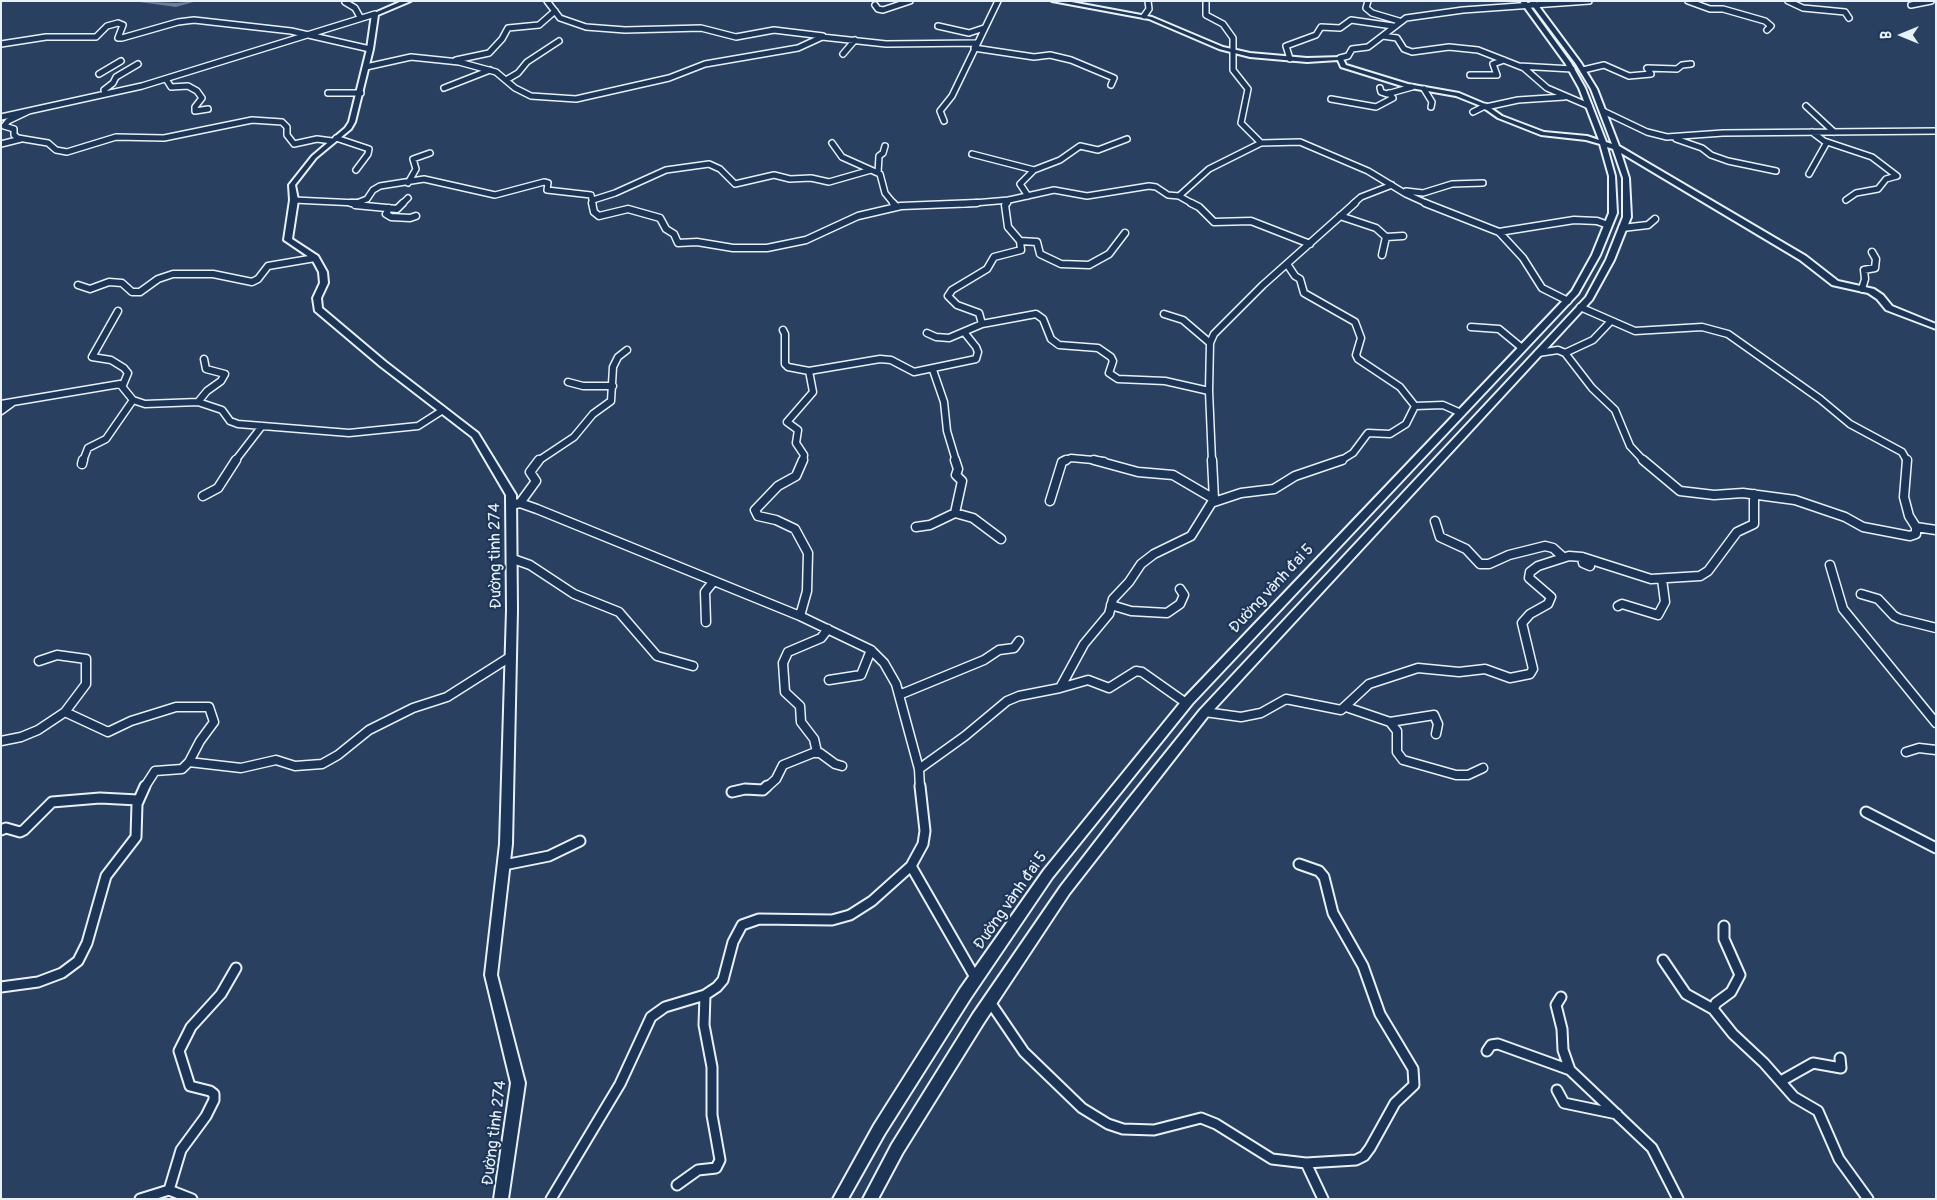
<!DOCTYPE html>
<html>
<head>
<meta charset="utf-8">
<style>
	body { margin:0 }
	#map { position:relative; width:1937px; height:1200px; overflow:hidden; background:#294061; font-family:Pangolin,sans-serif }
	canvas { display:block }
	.frame { position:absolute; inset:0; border:2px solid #e8f1f8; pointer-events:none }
	.north { position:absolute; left:1877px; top:10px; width:50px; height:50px; -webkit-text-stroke:4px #1d3557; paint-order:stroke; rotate:270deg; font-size:14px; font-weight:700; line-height:20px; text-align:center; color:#e8f1f8 }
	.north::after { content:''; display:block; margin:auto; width:18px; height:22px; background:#e8f1f8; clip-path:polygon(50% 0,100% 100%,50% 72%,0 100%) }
</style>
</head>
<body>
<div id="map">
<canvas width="1937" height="1200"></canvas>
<div class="frame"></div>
<div class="north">B</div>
</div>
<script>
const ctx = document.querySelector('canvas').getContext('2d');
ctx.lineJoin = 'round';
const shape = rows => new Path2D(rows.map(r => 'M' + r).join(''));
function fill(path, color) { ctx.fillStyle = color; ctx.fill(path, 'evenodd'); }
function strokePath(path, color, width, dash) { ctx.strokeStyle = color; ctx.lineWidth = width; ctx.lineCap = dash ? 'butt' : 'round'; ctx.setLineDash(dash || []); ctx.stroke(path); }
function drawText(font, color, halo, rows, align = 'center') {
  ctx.font = font + ' Pangolin,sans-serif'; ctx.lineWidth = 4.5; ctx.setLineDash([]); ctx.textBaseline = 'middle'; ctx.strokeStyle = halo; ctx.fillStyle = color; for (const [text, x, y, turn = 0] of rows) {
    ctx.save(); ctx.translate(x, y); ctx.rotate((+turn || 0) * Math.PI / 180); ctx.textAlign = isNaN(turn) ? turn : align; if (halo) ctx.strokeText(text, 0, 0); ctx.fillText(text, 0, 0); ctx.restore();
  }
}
fill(shape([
	[132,1,176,3,197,1,176,7,132,1]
]), '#6b7c95');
const streetFar3 = shape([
	[547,1,560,18,586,27,625,30,701,28,736,37,774,30,823,36],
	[1206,1,1206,15,1223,24,1233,38,1233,70,1248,89,1241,123,1261,143],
	[1368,1,1366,8,1372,13,1399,21],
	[1688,1,1710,9,1723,9,1765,21,1771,26,1767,30],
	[1788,1,1803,8,1845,12,1849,18],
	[345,2,355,8,360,17],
	[875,5,878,9,883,10,910,1],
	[1911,5,1931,1],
	[1144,16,1149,9,1148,1],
	[938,26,969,33,984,28],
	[1383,36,1397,38,1404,49,1412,52,1449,47,1478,50,1524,68,1547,88,1589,106],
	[1,44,46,37,96,37,107,26,118,23,123,25,118,38,122,38,178,22,194,20,291,31,370,49],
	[974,48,1034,57,1050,55,1071,60,1114,78,1111,85],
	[843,54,855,40],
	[1340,58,1348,56,1352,49,1368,47,1406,18,1463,10,1589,1],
	[1290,59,1286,46,1316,35,1321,27,1340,28,1351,20,1393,26],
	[456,60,489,53,502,39,508,28,539,25,555,11],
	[1519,66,1572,69],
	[366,67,411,57,459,62,496,72,515,88,531,96,576,99,669,78,705,64,798,48,822,37,886,44,976,43],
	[1583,70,1604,65,1629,76,1651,74,1647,68,1677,69,1682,65,1691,64],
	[99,74,121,61],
	[1470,75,1497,75,1493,64,1504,60],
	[166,79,171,87,188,86,197,91,202,98,195,107,195,111,208,109],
	[506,80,518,73,527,62,559,41],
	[444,88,490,70],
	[1380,88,1381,92,1387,94,1412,87],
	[1424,89,1432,102,1431,107],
	[328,93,361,93],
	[105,94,104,90,113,83,116,77,138,64],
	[1331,99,1376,107,1393,98,1389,93],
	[1806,106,1834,132],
	[1486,107,1518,100,1564,97],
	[29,111,8,121,4,126,14,129,14,135,18,138,48,143,56,150,67,152,116,137,164,138,252,120,282,122,287,127,287,135,294,144,317,139,332,141],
	[1603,111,1647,132,1667,137,1723,133,1936,131],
	[1473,112,1485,106],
	[1,117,142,86,375,14],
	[944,121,940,111,952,96,998,1],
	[1812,132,1824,141,1872,157,1897,176],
	[336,138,369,149,368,154,356,170],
	[1676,139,1702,148,1711,155,1728,161,1776,171],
	[832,143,842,157,880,174,885,193,894,204],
	[1,144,21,139],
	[972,154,1034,170],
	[878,173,879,156,883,153,885,146],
	[1809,174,1827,142],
	[408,183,416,169,413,159,430,153],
	[1406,191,1423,193,1452,184,1483,183],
	[1028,196,1020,184,1034,170,1060,160,1080,146,1098,150,1127,139],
	[1179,196,1193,204],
	[294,200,357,203,367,199,373,190,380,186,424,179,495,195,544,182,548,183,547,190,591,195,593,204],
	[593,200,615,193,666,170,709,164,720,169,735,184,774,175,790,179,811,178,829,182,871,170],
	[1846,200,1856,193,1878,189,1886,179,1897,176],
	[402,204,408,198],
	[962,204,1009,200,1054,190,1087,196,1149,186,1156,187,1168,195,1179,196,1209,169,1261,143,1300,142,1368,171,1406,194,1428,204],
	[1006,204,1009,200],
	[1353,204,1361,197,1392,185]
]);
const streetFar2 = shape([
	[351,203,358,203],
	[592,203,594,212,599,216,628,209,660,218,666,229,674,234,678,243,697,242,733,248,767,248,806,240,858,216,901,206,977,203],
	[893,203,897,207],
	[1191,203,1199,207,1214,222,1251,221,1310,244],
	[1425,203,1499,232,1523,258,1542,288,1568,301],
	[355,205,397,209,403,203],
	[389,208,386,214,391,217,410,218,416,216],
	[1340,216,1376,228,1386,237],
	[1622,228,1648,225,1655,219],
	[1499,232,1574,220,1597,221,1608,225],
	[1020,241,1037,242,1040,254,1061,264,1089,265,1109,254,1125,233],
	[1382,255,1386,237,1403,236],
	[1287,264,1295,276,1300,279,1304,293,1355,322,1361,338,1356,355,1358,359,1400,387,1415,406],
	[78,285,90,289,109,282,122,283,132,292,140,292,158,279,173,274,213,274,252,282,258,279,268,266,315,258],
	[1862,289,1865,279,1864,270,1875,268,1876,259,1872,252],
	[1580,307,1635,331,1702,327,1728,334,1820,399,1850,424,1902,452,1907,461],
	[118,311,92,357,111,360,124,368,128,373,123,385],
	[1164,314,1183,320,1210,343],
	[982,324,979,313,957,305,948,296,952,290,987,269,994,257,1021,250,1020,241,1008,227,1005,205,1007,203],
	[1471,327,1499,329,1522,348],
	[783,330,785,334,785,364,788,367,809,371,880,359,891,360,914,372,976,359,978,352,976,347,964,332],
	[927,333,936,337,949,338,982,324,1036,314,1043,319,1051,339,1059,345,1098,348,1111,357,1113,361,1109,373,1118,379,1165,381,1209,391],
	[1538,353,1558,350,1565,353,1592,388,1615,410,1630,446,1644,461],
	[1565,353,1593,340,1611,321],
	[933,370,944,402,947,431,956,461],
	[568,382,583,386,613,386],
	[198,402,207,391,221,381,225,374,206,369,204,359],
	[1,404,120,384,133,400,145,404,198,402,222,410,230,421,238,424,349,433,418,426,443,410],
	[1,411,12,403],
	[83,461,88,448,106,439,133,400],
	[235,461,262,426],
	[538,461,574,437,593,414,611,401,613,367,618,357,627,350],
	[803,461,804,455,796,443,798,430,787,422,813,392,809,371],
	[1063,461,1071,458,1104,461],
	[1212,461,1209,391,1210,343,1214,334,1263,285,1355,203],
	[1340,461,1353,453,1368,433,1390,434,1406,424,1415,406,1443,405,1461,413]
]);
const streetFar1 = shape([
	[1094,460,1138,472,1173,475,1214,499],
	[1643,460,1680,491,1714,495,1743,493,1795,500,1845,517,1863,527,1910,536,1916,534,1916,527],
	[1907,460,1904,497,1909,516,1916,527,1936,530],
	[82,464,83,460],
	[203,496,218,488,236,460],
	[1050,501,1062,462,1066,460],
	[1214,502,1241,493,1274,489,1295,476,1342,460],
	[520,503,536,481,530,472,539,460],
	[511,505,520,503,537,509,800,616,871,650,884,663,896,684,919,769,920,788],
	[955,513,962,481,956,475,958,469,955,460],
	[1435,521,1440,537,1466,549,1480,564,1489,564,1509,555,1545,546,1553,548,1563,557],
	[916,527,930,525,955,513,973,518,1001,539],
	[1582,557,1583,563,1590,566],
	[513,559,530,565,574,594,619,612,657,656,693,666],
	[1830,565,1843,609,1936,723],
	[1861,594,1878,599,1894,616,1900,619,1936,628],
	[1111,605,1131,611,1167,613,1180,604,1184,595,1180,589],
	[1618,606,1622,604,1658,615,1665,602,1662,579],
	[800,616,807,591,808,553,795,529,776,520,758,516,755,510,778,486,796,476,803,460],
	[706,622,705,592,713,582],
	[829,680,861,675,871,650],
	[1060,688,1088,680,1109,688,1136,671,1142,672,1186,703],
	[899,695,984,660,999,650,1014,648,1019,641],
	[1346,707,1390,722,1397,731,1397,752,1403,760,1456,775,1468,775,1483,768],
	[65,712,108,732,131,721,176,707,209,707,214,722,200,741,189,762,182,769,155,771,144,788],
	[1205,712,1241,717,1261,713,1286,699,1341,710,1369,684,1418,668,1459,672,1485,669,1510,678,1530,674,1533,669,1522,623,1530,614,1548,604,1551,597,1529,578,1530,572,1538,566,1569,556,1582,557,1651,579,1700,576,1708,571,1737,532,1754,524,1754,494],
	[1390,722,1434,715,1438,724,1436,734],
	[1,741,21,737,38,730,65,712,86,684,86,659,57,655,39,661],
	[817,752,814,739,801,722,800,706,785,692,783,663,788,652,821,638,828,629],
	[1906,752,1919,748,1936,750],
	[189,762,241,768,276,760,295,766,322,764,338,755,369,730,413,708,447,697,510,657],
	[919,769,965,736,1007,701,1019,696,1060,688,1084,644,1109,614,1113,599,1129,582,1141,564,1154,554,1191,536,1214,499,1212,460],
	[766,788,776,779,783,765,813,753,820,753,835,764,842,766]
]);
const street = shape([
	[732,792,745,789,763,790,767,786],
	[1866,812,1936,848],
	[1,830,6,828,20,832,24,830,52,802,100,798,138,800],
	[504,865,549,856,580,841],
	[911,866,976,979],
	[1663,960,1686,994,1713,1009,1733,1034,1764,1063,1794,1097,1818,1111,1839,1159,1868,1199],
	[1,987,38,982,62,973,78,961,87,943,106,876,136,837,137,804,145,786],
	[1561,997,1556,1005,1562,1029,1563,1050,1570,1070,1652,1148,1678,1199],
	[990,1002,1024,1052,1082,1108,1108,1124,1123,1129,1154,1130,1201,1118,1216,1124,1272,1159,1306,1163,1356,1160,1364,1156,1370,1148,1395,1103,1414,1085,1413,1069,1380,1014,1363,966,1333,913,1324,877,1319,871,1299,864],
	[1713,1009,1716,1003,1731,992,1740,975,1724,939,1724,926],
	[1487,1051,1491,1045,1498,1044,1570,1070],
	[1781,1081,1813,1063,1841,1068,1840,1058],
	[1557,1090,1564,1103,1617,1114],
	[1306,1163,1323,1199],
	[677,1185,698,1170,716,1168,720,1160,712,1115,712,1067,704,1025,705,995],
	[169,1190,181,1150,206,1116,214,1100,214,1094,210,1091,190,1086,179,1051,191,1027,221,994,236,968],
	[140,1199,169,1190,192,1199],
	[551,1199,620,1084,651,1017,665,1007,705,995,717,987,723,980,733,942,742,925,759,919,832,920,850,915,872,901,911,866,923,844,925,831,920,786]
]);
const secondary = shape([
	[402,1,411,1,378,15,373,49,355,122,351,129,316,158,295,185,298,200,292,239,318,256,327,272,328,283,321,298,322,308,386,362,478,433,516,495,517,610,512,844,497,975,525,1083,508,1199,494,1199,511,1083,485,975,500,844,507,610,506,495,472,437,380,366,315,311,313,298,320,283,319,272,312,259,284,240,290,200,289,185,312,156,345,128,349,122,367,49,372,14,402,1],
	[1052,1,1066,1,1152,17,1223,47,1250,53,1307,58,1342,57,1346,65,1408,84,1459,93,1485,104,1502,116,1544,132,1587,136,1599,140,1579,88,1565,63,1520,1,1526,1,1571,63,1585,88,1606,142,1612,144,1591,89,1576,64,1529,1,1535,1,1581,63,1597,89,1619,146,1806,256,1838,281,1874,289,1883,295,1892,306,1936,324,1936,329,1886,310,1877,299,1868,293,1832,285,1800,260,1621,153,1629,178,1631,217,1614,260,1592,300,1208,716,1069,894,983,1024,902,1154,878,1199,863,1199,892,1144,973,1014,1061,886,1126,802,1200,710,1586,297,1606,260,1623,217,1623,178,1613,149,1607,147,1615,176,1617,213,1600,255,1578,294,1192,704,1052,878,970,999,884,1135,848,1199,833,1199,874,1125,960,989,1044,870,1184,698,1572,291,1592,255,1609,213,1609,176,1600,144,1586,140,1541,135,1498,118,1481,106,1456,96,1405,87,1341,67,1338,60,1307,62,1250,57,1219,49,1149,19,1052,1]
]);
strokePath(streetFar3, '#e8f1f8', 8);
strokePath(streetFar2, '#e8f1f8', 9);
strokePath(streetFar1, '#e8f1f8', 11);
strokePath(street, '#e8f1f8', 13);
strokePath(secondary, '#e8f1f8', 4);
strokePath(streetFar3, '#1d3557', 5);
strokePath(streetFar2, '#1d3557', 6);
strokePath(streetFar1, '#1d3557', 8);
strokePath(street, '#1d3557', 9);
fill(secondary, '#1d3557');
drawText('16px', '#e8f1f8', '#1d3557', [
	["Đường tỉnh 274",496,556,-91],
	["Đường vành đai 5",1272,589,-47],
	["Đường vành đai 5",1011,901,-55],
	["Đường tỉnh 274",495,1133,-83]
]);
</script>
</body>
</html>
